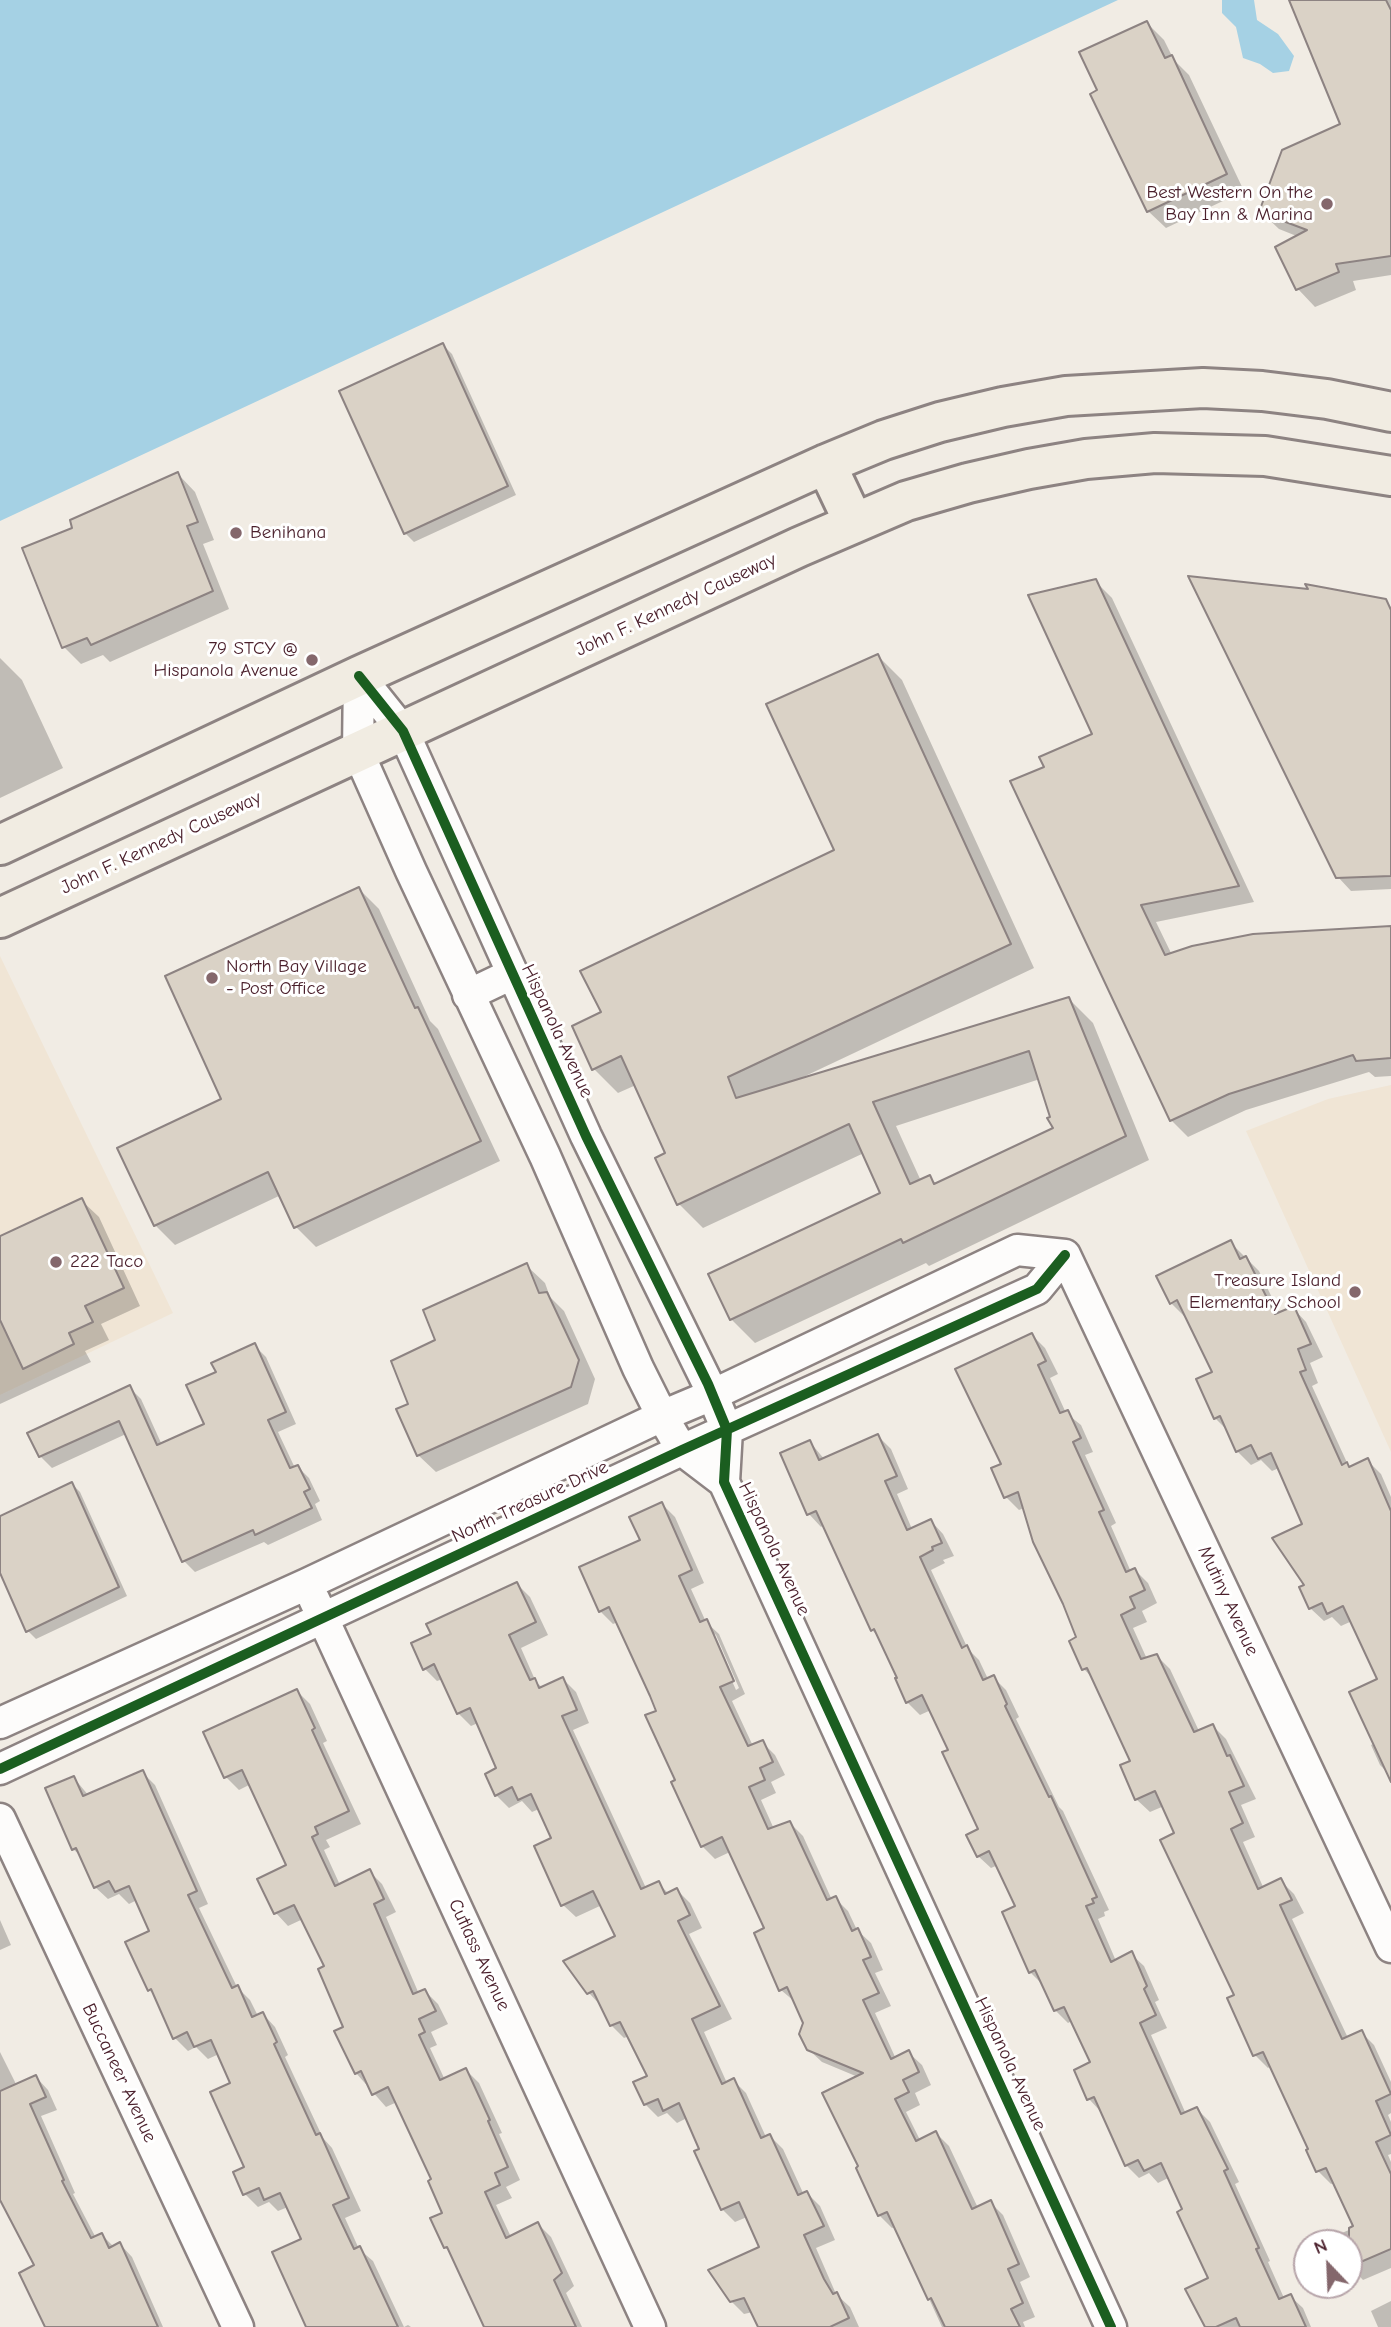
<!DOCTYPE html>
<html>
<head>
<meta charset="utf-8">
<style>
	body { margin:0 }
	#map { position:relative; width:1391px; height:2327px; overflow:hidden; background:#f1ece4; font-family:"Comic Neue",sans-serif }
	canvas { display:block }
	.north { position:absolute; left:1293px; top:2229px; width:70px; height:70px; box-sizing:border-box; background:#fff; border:2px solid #b7a5aa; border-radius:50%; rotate:337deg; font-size:19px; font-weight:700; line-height:28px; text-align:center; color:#4a1f2b }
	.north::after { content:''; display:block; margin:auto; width:24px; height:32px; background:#84676c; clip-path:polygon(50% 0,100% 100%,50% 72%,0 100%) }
</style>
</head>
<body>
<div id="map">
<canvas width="1391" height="2327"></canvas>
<div class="north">N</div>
</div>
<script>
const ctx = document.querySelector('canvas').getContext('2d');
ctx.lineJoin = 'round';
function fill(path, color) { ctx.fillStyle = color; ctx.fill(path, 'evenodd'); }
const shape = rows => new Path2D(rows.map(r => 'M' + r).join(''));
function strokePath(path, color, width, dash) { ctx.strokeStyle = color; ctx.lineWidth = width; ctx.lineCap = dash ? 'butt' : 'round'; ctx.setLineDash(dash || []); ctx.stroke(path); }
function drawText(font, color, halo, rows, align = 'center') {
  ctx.font = font + ' "Comic Neue",sans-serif'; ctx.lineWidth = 6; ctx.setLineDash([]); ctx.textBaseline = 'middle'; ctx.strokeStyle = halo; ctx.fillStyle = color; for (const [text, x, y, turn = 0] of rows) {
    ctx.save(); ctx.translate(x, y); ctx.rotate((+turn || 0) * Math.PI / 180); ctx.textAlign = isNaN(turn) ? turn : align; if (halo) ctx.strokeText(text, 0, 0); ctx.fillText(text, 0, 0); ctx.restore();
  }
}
fill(shape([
	[0,956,173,1313,0,1395],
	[1391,1085,1391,1452,1246,1131,1328,1099]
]), '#f0e5d5');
fill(shape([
	[0,0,1118,0,0,521],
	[1222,0,1254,0,1257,20,1278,34,1294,56,1289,71,1273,73,1260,64,1243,58,1236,27,1222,13]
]), '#a5d1e4');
fill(shape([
	[1291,0,1391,0,1391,275,1353,281,1356,290,1315,307,1298,289,1278,248,1299,237,1279,229,1261,212,1342,125],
	[1147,23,1164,40,1174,60,1189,75,1244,191,1166,228,1148,211,1099,91],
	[443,345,452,354,516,495,414,542,405,533],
	[178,474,195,492,214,540,203,544,229,609,110,662,103,655,81,664,64,647,74,530],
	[1095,581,1112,598,1254,902,1156,922,1172,955,1391,928,1391,1076,1375,1077,1369,1072,1246,1110,1188,1137,1171,1120,1046,768,1094,735],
	[1385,601,1391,607,1391,889,1351,891,1338,877],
	[878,656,902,680,1034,968,799,1079,799,1081,1069,999,1093,1023,1149,1160,929,1266,926,1263,755,1343,731,1319,882,1194,864,1153,703,1228,679,1204,668,1154,636,1085,618,1093,594,1069,603,1013,836,851],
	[1040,1079,1055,1129,938,1185,929,1177,921,1181,896,1126],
	[0,658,22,680,63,768,0,798],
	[359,889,379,909,430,1021,438,1029,500,1161,316,1247,296,1227,281,1195,175,1245,155,1225,224,1099],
	[81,1200,99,1217,140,1306,101,1324,109,1340,85,1351,91,1362,0,1404,0,1238],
	[1230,1242,1259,1271,1280,1314,1293,1308,1306,1322,1323,1357,1310,1363,1318,1383,1312,1386,1349,1467,1350,1468,1368,1461,1381,1474,1391,1497,1391,1776,1380,1765,1371,1745,1375,1743,1380,1679,1352,1621,1341,1626,1332,1617,1324,1621,1310,1608,1306,1585,1304,1525,1279,1468,1272,1471,1261,1460,1251,1465,1237,1451,1228,1431,1215,1418,1215,1373,1186,1315,1184,1316,1171,1303],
	[527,1266,545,1283,550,1297,564,1311,595,1379,588,1404,436,1472,418,1455,410,1404,437,1341],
	[1032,1335,1045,1348,1058,1374,1050,1378,1066,1413,1081,1425,1093,1452,1085,1455,1116,1523,1111,1526,1131,1572,1135,1570,1148,1583,1157,1603,1142,1611,1147,1622,1133,1628,1147,1659,1157,1656,1170,1669,1199,1731,1213,1726,1226,1739,1256,1799,1241,1805,1255,1837,1243,1842,1264,1889,1281,1881,1294,1894,1304,1913,1292,1919,1348,2038,1361,2032,1374,2045,1391,2082,1391,2113,1388,2115,1391,2122,1391,2154,1388,2155,1391,2162,1391,2268,1363,2280,1349,2265,1349,2243,1340,2243,1337,2235,1356,2227,1335,2183,1331,2184,1318,2171,1310,2150,1271,2066,1268,2068,1255,2055,1237,1996,1164,1806,1150,1812,1136,1799,1132,1762,1095,1681,1084,1669,1071,1641,1078,1638,1024,1508,1019,1510,1006,1497,994,1469,1003,1465],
	[254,1345,266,1357,296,1424,278,1432,295,1468,298,1467,309,1478,320,1501,315,1504,322,1520,268,1545,264,1542,195,1572,184,1561,126,1434,52,1468,40,1456,30,1433,129,1387,141,1399,162,1445,206,1425,218,1373],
	[878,1436,891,1449,908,1489,897,1494,912,1529,931,1521,943,1534,954,1556,943,1560,945,1563,931,1570,968,1649,979,1660,988,1679,993,1677,1006,1690,1019,1717,1016,1719,1059,1807,1063,1811,1109,1910,1104,1912,1105,1916,1098,1919,1116,1961,1131,1954,1144,1966,1159,2000,1155,2002,1167,2028,1151,2035,1186,2114,1197,2109,1210,2122,1239,2182,1235,2184,1270,2261,1268,2262,1284,2298,1290,2296,1303,2308,1311,2327,1207,2327,1210,2279,1185,2210,1170,2177,1158,2183,1149,2173,1139,2178,1126,2165,1101,2112,1089,2099,1092,2063,1072,2021,1068,2023,1055,2010,1043,1985,1030,1972,1018,1907,998,1865,991,1868,978,1856,980,1830,950,1751,931,1710,920,1715,907,1702,879,1637,872,1630,824,1525,821,1527,809,1514,810,1442,825,1460],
	[72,1484,80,1492,127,1596,36,1639,28,1631,0,1569,0,1518],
	[662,1504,675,1517,704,1583,691,1589,706,1622,719,1634,745,1694,732,1701,753,1746,762,1742,775,1755,785,1775,771,1782,776,1793,761,1800,774,1829,790,1823,803,1836,832,1900,835,1898,848,1911,857,1930,871,1943,883,1970,875,1973,891,2006,875,2013,896,2059,909,2053,922,2065,931,2085,915,2093,920,2105,906,2112,920,2140,936,2133,949,2146,978,2208,990,2202,1003,2215,1030,2277,1020,2282,1035,2317,1023,2322,1025,2327,942,2327,896,2227,892,2228,879,2215,858,2077,822,2062,808,2049,805,2023,795,2002,781,1990,767,1929,730,1852,715,1859,702,1846,678,1781,658,1712,618,1622,613,1624,600,1611],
	[709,1629,716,1635,739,1688,736,1690],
	[517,1584,530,1597,548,1635,521,1648,536,1682,543,1688,563,1679,576,1692,589,1723,573,1730,646,1888,658,1883,669,1894,677,1890,690,1903,702,1928,689,1934,732,2019,704,2032,727,2083,733,2080,746,2093,766,2137,770,2136,783,2149,804,2195,807,2193,820,2206,835,2240,816,2248,836,2294,850,2307,859,2327,760,2327,753,2312,744,2314,731,2301,762,2248,747,2217,735,2222,722,2209,702,2150,687,2118,677,2123,667,2113,658,2117,645,2104,649,2077,629,2036,624,2038,611,2025,602,2007,589,1993,617,1937,602,1905,576,1917,563,1905,553,1839,539,1809,532,1812,522,1801,509,1808,496,1795,499,1769,478,1723,471,1726,458,1713,443,1679,437,1681,425,1669,433,1635],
	[297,1691,310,1704,327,1741,323,1743,361,1824,326,1840,330,1847,324,1850,340,1885,369,1871,382,1884,396,1912,386,1917,419,1994,425,1991,438,2004,448,2024,431,2032,437,2045,430,2048,445,2080,466,2070,479,2083,502,2133,499,2134,520,2180,506,2187,512,2198,496,2205,511,2237,538,2224,551,2237,574,2286,566,2293,582,2327,486,2327,451,2253,445,2247,444,2214,434,2179,397,2102,386,2107,356,2073,345,2028,326,1967,303,1919,288,1926,276,1913,288,1866,251,1784,239,1790,226,1777],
	[142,1772,155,1785,208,1904,199,1908,237,1987,250,2000,258,2016,263,2014,275,2027,288,2055,285,2057,323,2138,332,2148,361,2211,345,2218,359,2249,373,2261,404,2327,408,2325,411,2327,311,2327,303,2240,288,2207,278,2211,269,2202,258,2207,245,2194,247,2168,233,2083,219,2054,208,2059,196,2047,188,2051,175,2038,157,1997,149,1990,151,1932,137,1900,129,1904,119,1894,108,1899,95,1887,83,1858,73,1849,74,1778,89,1796],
	[0,1920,11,1945,0,1950],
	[0,2052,17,2086,36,2077,48,2090,57,2110,41,2116,75,2193,73,2194,96,2238,102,2235,114,2247,120,2244,132,2257,163,2327,47,2327,37,2266,0,2197],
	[1391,2301,1391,2327,1378,2327,1371,2311]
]), '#0003');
const building = shape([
	[1289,0,1386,0,1391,10,1391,256,1336,264,1339,272,1296,290,1275,247,1307,230,1259,212,1282,150,1340,124,1289,0],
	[1147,21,1165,58,1172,55,1227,174,1147,212,1090,94,1097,90,1079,52,1147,21],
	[443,343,508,486,404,534,339,391,443,343],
	[178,472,198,522,187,526,213,591,91,645,87,638,62,648,22,548,72,528,70,520,178,472],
	[1188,576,1308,589,1305,584,1386,599,1391,610,1391,876,1336,878,1188,576],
	[1096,579,1239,886,1141,905,1165,955,1192,946,1253,934,1391,926,1391,1058,1356,1061,1353,1055,1229,1094,1170,1121,1010,781,1044,767,1039,757,1092,734,1028,595,1096,579],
	[878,654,1011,944,728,1077,736,1098,1069,997,1126,1136,903,1243,901,1239,730,1320,708,1274,880,1193,849,1124,677,1205,655,1158,665,1153,621,1056,592,1070,572,1026,601,1012,580,971,834,850,766,704,878,654],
	[1029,1051,1050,1117,1047,1118,1053,1128,934,1184,930,1175,910,1184,873,1102,1029,1051],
	[359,887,415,1008,418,1007,481,1141,294,1228,268,1172,154,1226,117,1148,221,1099,165,976,359,887],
	[82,1198,124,1288,85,1306,93,1322,69,1333,74,1344,23,1369,0,1320,0,1236,82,1198],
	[1231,1240,1240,1259,1246,1256,1275,1314,1294,1306,1311,1344,1298,1349,1306,1370,1300,1372,1342,1465,1347,1462,1349,1467,1368,1458,1391,1511,1391,1782,1349,1692,1377,1679,1343,1606,1327,1614,1322,1603,1309,1609,1299,1587,1304,1585,1272,1538,1302,1524,1271,1453,1258,1459,1251,1445,1236,1452,1220,1416,1214,1419,1196,1379,1212,1372,1177,1300,1170,1304,1156,1276,1231,1240],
	[527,1263,539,1293,547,1292,579,1360,571,1387,417,1456,396,1409,408,1404,391,1361,435,1340,423,1310,527,1263],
	[1032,1333,1046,1361,1038,1365,1060,1413,1068,1410,1081,1438,1073,1442,1104,1510,1099,1512,1126,1572,1135,1568,1145,1590,1130,1597,1135,1608,1121,1615,1141,1659,1157,1654,1194,1732,1213,1724,1227,1756,1230,1755,1244,1786,1229,1792,1243,1823,1231,1829,1258,1889,1281,1878,1292,1900,1280,1905,1342,2039,1362,2030,1391,2094,1376,2101,1391,2135,1376,2142,1391,2174,1391,2249,1349,2267,1349,2228,1353,2226,1326,2168,1316,2172,1306,2150,1308,2149,1263,2052,1253,2056,1227,1998,1234,1995,1160,1840,1174,1833,1155,1791,1135,1800,1120,1765,1130,1761,1087,1668,1082,1670,1069,1641,1076,1637,1063,1604,1033,1542,1018,1492,1004,1498,991,1468,1001,1464,955,1369,1032,1333],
	[255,1343,286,1412,268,1420,290,1468,298,1465,310,1489,304,1492,312,1508,255,1535,253,1530,182,1562,119,1421,39,1457,27,1433,130,1385,157,1445,204,1424,186,1385,216,1372,211,1363,255,1343],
	[878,1434,897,1476,885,1481,907,1530,931,1519,942,1543,932,1547,933,1550,920,1557,962,1648,967,1645,983,1680,994,1675,1007,1704,1005,1706,1049,1797,1051,1796,1097,1897,1092,1899,1094,1903,1086,1906,1111,1962,1132,1951,1147,1986,1144,1989,1156,2015,1140,2023,1181,2114,1197,2107,1228,2169,1224,2171,1259,2248,1256,2249,1279,2299,1291,2294,1306,2327,1240,2327,1236,2318,1216,2327,1205,2327,1185,2289,1208,2278,1177,2212,1182,2209,1161,2163,1144,2171,1138,2160,1125,2166,1094,2097,1087,2100,1074,2070,1090,2062,1064,2007,1054,2011,1035,1970,1029,1973,1002,1912,1015,1906,989,1851,977,1857,966,1835,978,1829,942,1752,948,1750,922,1695,906,1703,895,1678,897,1678,874,1629,871,1631,816,1511,807,1515,780,1453,810,1440,819,1460,878,1434],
	[72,1482,119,1587,26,1632,0,1573,0,1516,72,1482],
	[662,1502,692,1570,679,1576,700,1622,707,1619,734,1681,720,1687,748,1746,763,1740,773,1762,760,1768,765,1780,749,1787,768,1829,790,1821,827,1900,836,1896,852,1931,858,1928,871,1957,863,1960,879,1993,863,2000,891,2059,909,2050,919,2072,903,2080,909,2092,895,2099,916,2141,936,2131,972,2209,991,2200,1019,2264,1008,2269,1023,2303,1011,2309,1020,2327,945,2327,931,2298,928,2300,887,2212,878,2216,856,2168,858,2166,822,2093,863,2073,807,2050,799,2034,803,2023,787,1987,779,1991,754,1933,764,1928,722,1837,701,1847,671,1782,675,1780,645,1715,656,1711,650,1696,609,1607,599,1612,579,1567,640,1540,629,1517,662,1502],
	[517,1582,536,1622,509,1635,530,1680,535,1678,539,1688,563,1677,577,1710,562,1716,641,1889,659,1881,665,1894,677,1888,690,1915,678,1921,720,2006,692,2019,722,2084,734,2078,761,2138,770,2134,798,2195,807,2191,824,2226,804,2235,824,2279,833,2294,837,2292,849,2318,830,2327,758,2327,744,2298,730,2302,708,2270,759,2247,739,2202,721,2210,694,2151,699,2149,679,2103,663,2111,658,2099,644,2105,633,2082,647,2076,620,2022,610,2026,593,1991,587,1994,563,1961,615,1936,593,1891,561,1906,534,1846,551,1838,531,1794,518,1800,512,1787,495,1796,485,1774,496,1768,470,1708,457,1714,434,1664,423,1670,411,1643,431,1634,426,1624,517,1582],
	[297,1689,315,1728,312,1730,349,1811,315,1827,318,1834,312,1837,335,1886,370,1869,384,1899,374,1904,413,1994,425,1989,436,2011,419,2019,425,2032,419,2035,440,2080,466,2068,490,2120,488,2121,508,2167,495,2173,500,2185,485,2192,506,2238,538,2222,562,2273,554,2280,576,2327,484,2327,447,2247,444,2248,430,2218,442,2213,428,2181,431,2179,388,2087,372,2095,361,2071,355,2074,334,2031,343,2027,318,1969,324,1966,294,1905,274,1914,257,1879,286,1865,242,1770,224,1778,203,1732,297,1689],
	[143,1770,197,1891,188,1895,232,1988,238,1985,252,2017,263,2012,277,2042,274,2044,316,2135,320,2133,349,2198,333,2205,354,2249,360,2246,398,2327,306,2327,272,2252,301,2239,280,2193,264,2200,259,2188,243,2195,233,2172,244,2167,210,2092,230,2083,211,2040,194,2047,187,2032,173,2039,151,1989,148,1991,125,1942,149,1931,129,1886,115,1892,109,1881,94,1888,76,1848,72,1850,45,1788,74,1776,83,1796,143,1770],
	[36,2075,46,2097,30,2104,64,2180,62,2181,91,2238,102,2233,109,2248,120,2242,158,2327,45,2327,19,2273,34,2265,0,2200,0,2091,36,2075]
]);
fill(building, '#dad2c6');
strokePath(building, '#8d8382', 2);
const minor = shape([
	[359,676,403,731,586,1136,708,1384,727,1430,724,1482,1111,2327],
	[359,676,358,752,411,871,545,1156,638,1368,662,1416,682,1450,724,1482],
	[468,995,512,974],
	[1065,1255,1391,1947],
	[314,1599,650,2327],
	[0,1723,307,1584,662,1416,712,1395,1017,1250,1065,1255],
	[0,1769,682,1450,1037,1289,1065,1255],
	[0,1819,238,2327]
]);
const major = shape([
	[826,464,854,523],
	[0,845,359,676,826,464,884,440,940,422,1003,407,1066,396,1203,388,1262,391,1327,399,1391,412],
	[0,918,799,547,906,501,968,483,1029,469,1086,459,1155,453,1265,456,1391,476]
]);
strokePath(minor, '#8d8382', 35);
strokePath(major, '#8d8382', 44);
strokePath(minor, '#fdfcfb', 30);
strokePath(major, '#f1ece2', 38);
strokePath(shape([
	[359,676,403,731,586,1136,708,1384,727,1430,724,1482,1111,2327],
	[0,1769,682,1450,1037,1289,1065,1255]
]), '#1b5e20', 10);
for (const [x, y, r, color] of [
	[1327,204,7,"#84676c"],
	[236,533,7,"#84676c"],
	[312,660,7,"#84676c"],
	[212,978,7,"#84676c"],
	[56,1262,7,"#84676c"],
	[1355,1292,7,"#84676c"]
]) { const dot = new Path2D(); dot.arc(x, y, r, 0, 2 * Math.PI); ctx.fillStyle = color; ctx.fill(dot); strokePath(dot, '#fff', 2.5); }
drawText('19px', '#4a1f2b', '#fff', [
	["Best Western On the",1313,193],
	["Bay Inn & Marina",1313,215],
	["Benihana",250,533,"left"],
	["79 STCY @",298,649],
	["Hispanola Avenue",298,671],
	["North Bay Village",226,967,"left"],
	["- Post Office",226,989,"left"],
	["222 Taco",70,1262,"left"],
	["Treasure Island",1341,1281],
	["Elementary School",1341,1303]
], 'right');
drawText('19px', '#4a1f2b', '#fff', [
	["John F. Kennedy Causeway",676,605,-25],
	["John F. Kennedy Causeway",161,843,-25],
	["Hispanola Avenue",557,1031,65],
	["North Treasure Drive",530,1502,-25],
	["Hispanola Avenue",774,1549,65],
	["Mutiny Avenue",1228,1601,65],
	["Cutlass Avenue",479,1955,65],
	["Hispanola Avenue",1010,2064,65],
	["Buccaneer Avenue",119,2073,65]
]);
</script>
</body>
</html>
